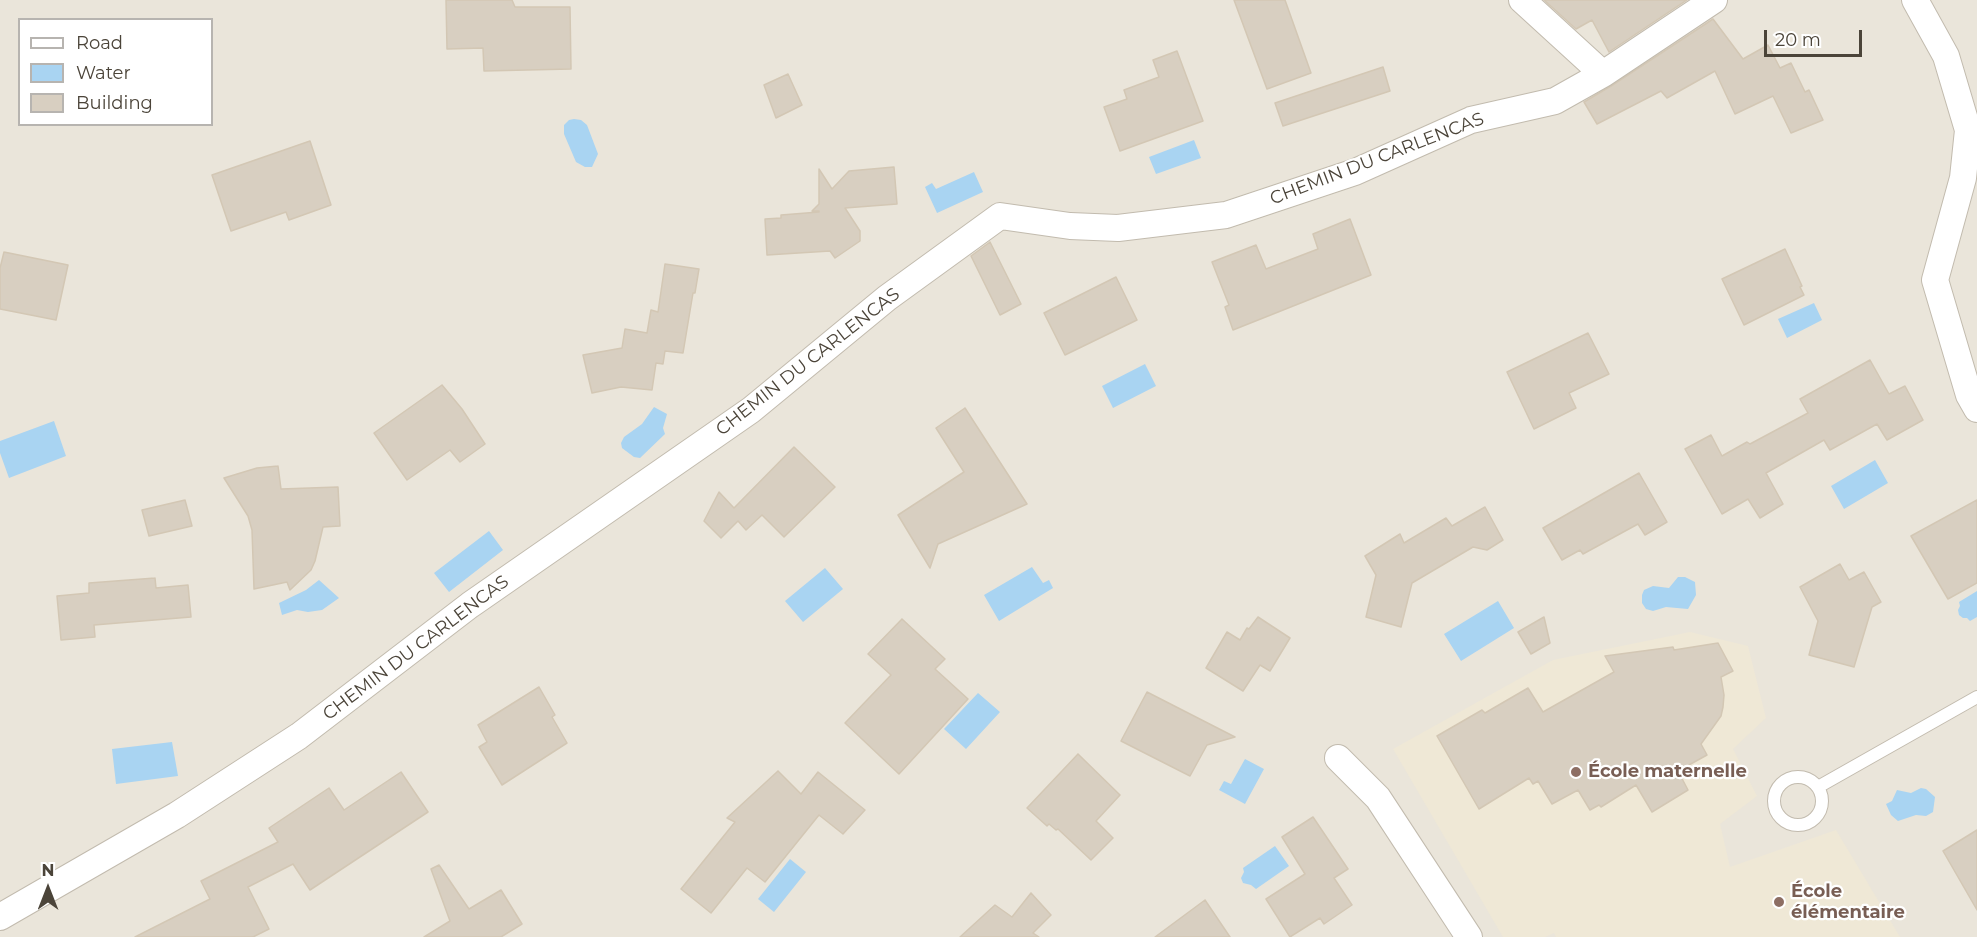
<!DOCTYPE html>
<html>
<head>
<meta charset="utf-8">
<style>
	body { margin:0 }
	#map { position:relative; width:1977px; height:937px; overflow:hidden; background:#f6f3ec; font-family:Montserrat,sans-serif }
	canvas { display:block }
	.legend { position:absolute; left:18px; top:18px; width:195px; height:108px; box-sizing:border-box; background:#fff; border:2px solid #b7b4b0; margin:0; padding:8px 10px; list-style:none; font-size:18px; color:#4b4439 }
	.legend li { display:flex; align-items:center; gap:12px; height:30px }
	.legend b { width:30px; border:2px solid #b7b4b0 }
	.north { position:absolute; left:18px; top:859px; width:60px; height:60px; -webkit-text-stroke:4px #fff; paint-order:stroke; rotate:0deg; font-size:16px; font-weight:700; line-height:24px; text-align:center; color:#4b4439 }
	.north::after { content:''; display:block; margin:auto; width:21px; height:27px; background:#4b4439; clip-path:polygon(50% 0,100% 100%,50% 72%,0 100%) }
	.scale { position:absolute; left:1764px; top:30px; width:98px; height:27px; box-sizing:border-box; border:3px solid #4b4439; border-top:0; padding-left:8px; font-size:18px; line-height:21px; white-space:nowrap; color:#4b4439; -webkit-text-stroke:4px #fff; paint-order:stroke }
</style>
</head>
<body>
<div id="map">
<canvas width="1977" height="937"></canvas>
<ul class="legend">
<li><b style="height:8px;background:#fff"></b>Road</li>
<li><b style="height:16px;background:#a9d4f2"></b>Water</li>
<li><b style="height:16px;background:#d8cfc1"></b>Building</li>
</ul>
<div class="north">N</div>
<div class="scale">20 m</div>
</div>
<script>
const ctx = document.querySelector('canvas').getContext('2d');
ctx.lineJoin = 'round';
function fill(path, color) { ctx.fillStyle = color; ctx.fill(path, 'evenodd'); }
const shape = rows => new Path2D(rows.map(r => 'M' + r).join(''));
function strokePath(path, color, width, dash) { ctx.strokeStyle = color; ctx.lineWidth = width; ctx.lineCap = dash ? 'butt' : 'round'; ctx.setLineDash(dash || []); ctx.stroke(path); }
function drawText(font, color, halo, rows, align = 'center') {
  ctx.font = font + ' Montserrat,sans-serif'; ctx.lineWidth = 4.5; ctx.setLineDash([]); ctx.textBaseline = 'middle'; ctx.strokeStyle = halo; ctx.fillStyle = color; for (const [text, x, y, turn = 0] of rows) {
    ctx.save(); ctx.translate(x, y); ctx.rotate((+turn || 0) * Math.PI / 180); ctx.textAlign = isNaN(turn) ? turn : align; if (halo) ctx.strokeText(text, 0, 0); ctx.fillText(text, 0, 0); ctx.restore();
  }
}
fill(shape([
	[0,0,1977,0,1977,937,0,937],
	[20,20,212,20,212,124,20,124]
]), '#eae5da');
fill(shape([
	[1690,632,1748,646,1766,718,1733,749,1757,796,1720,824,1730,867,1836,830,1900,937,1556,937,1554,933,1545,937,1503,937,1393,749,1553,660]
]), '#efe8d6');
fill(shape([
	[574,119,581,120,587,125,598,154,592,167,585,167,576,162,564,134,564,125,569,120],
	[1194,140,1201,158,1156,174,1149,157],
	[974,172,983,192,937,213,925,187,932,183,936,189],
	[1814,303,1822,320,1787,338,1778,319],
	[1145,364,1156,386,1113,408,1102,386],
	[654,407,667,414,663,428,665,434,640,458,634,457,622,448,621,443,624,437,642,424],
	[54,421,66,456,9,478,0,453,0,441],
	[1875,460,1888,483,1844,509,1831,486],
	[489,531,503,550,449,592,434,573],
	[1032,567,1043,583,1049,580,1053,588,999,621,984,595],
	[825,568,843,589,803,622,785,601],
	[1678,577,1685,577,1695,582,1696,595,1688,609,1666,607,1653,611,1646,609,1642,603,1642,595,1644,590,1653,586,1669,588],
	[319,580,339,598,322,610,308,612,297,610,282,615,279,603,306,590],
	[1977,591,1977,617,1970,621,1967,618,1963,618,1959,615,1958,610,1960,606,1959,602],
	[1498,601,1514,628,1461,661,1444,634],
	[978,693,1000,712,966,749,944,729],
	[172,742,178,776,116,784,112,749],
	[1245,759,1264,769,1245,804,1219,790,1224,781,1231,784],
	[1921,788,1926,789,1935,797,1933,812,1926,816,1916,815,1898,821,1891,815,1886,804,1892,801,1897,790,1911,793],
	[1275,846,1289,866,1256,889,1251,885,1243,883,1241,878,1244,872,1243,868],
	[790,859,806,872,774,912,758,899]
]), '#a9d4f2');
const building = shape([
	[446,0,512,0,515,7,570,7,571,69,484,71,483,48,447,49,446,0],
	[1234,0,1285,0,1311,73,1267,89,1234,0],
	[1544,0,1687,0,1609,52,1592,20,1576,29,1544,0],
	[1713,19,1743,59,1768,45,1780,68,1791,63,1805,92,1809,90,1823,120,1791,133,1773,96,1735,114,1715,71,1667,98,1661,91,1597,124,1584,102,1611,86,1713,19],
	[1177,51,1203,121,1120,151,1104,107,1127,99,1124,90,1159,77,1153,60,1177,51],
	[1383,67,1390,91,1283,126,1275,103,1383,67],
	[788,74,802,105,776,118,764,85,788,74],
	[310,141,331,205,289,220,286,212,231,231,212,175,310,141],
	[894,167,897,204,845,208,860,231,860,241,835,258,830,251,767,255,765,219,781,218,781,215,819,212,819,211,812,211,819,204,819,169,832,189,849,171,894,167],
	[1350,219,1371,275,1233,330,1225,307,1229,305,1212,262,1256,245,1266,269,1318,249,1313,234,1350,219],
	[990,242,1021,304,1000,315,971,256,990,242],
	[1785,249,1802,286,1800,287,1804,295,1744,325,1722,279,1785,249],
	[4,252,68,265,56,320,0,309,0,268,4,252],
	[665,264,699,269,695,293,693,293,683,353,665,351,663,364,656,363,652,390,621,387,592,393,583,355,622,348,625,329,647,333,651,310,658,312,665,264],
	[1116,277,1137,320,1065,355,1044,313,1116,277],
	[1588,333,1609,374,1569,393,1576,408,1534,429,1507,372,1588,333],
	[1870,360,1889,394,1905,386,1923,420,1887,440,1877,424,1830,450,1824,440,1766,473,1783,504,1760,518,1748,499,1722,514,1685,449,1711,435,1722,456,1747,442,1750,444,1808,413,1800,399,1870,360],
	[442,385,462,409,485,444,460,462,450,450,407,480,374,433,442,385],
	[965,408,1027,504,938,544,930,568,898,515,964,472,936,428,965,408],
	[794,447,835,487,784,537,762,515,746,530,738,521,721,538,704,521,719,492,734,508,794,447],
	[278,466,281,489,338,487,340,526,323,527,315,561,311,570,290,590,287,582,254,589,252,530,248,516,224,478,257,468,278,466],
	[1639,473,1667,522,1645,535,1638,524,1583,554,1580,550,1562,560,1543,528,1639,473],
	[185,500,192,526,149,536,142,510,185,500],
	[1977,500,1977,583,1948,599,1911,536,1977,500],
	[1485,507,1503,540,1487,550,1473,547,1412,583,1401,627,1366,617,1376,575,1365,556,1400,534,1404,543,1446,518,1452,526,1485,507],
	[1840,564,1849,580,1864,572,1881,602,1872,607,1854,667,1809,655,1818,621,1800,587,1840,564],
	[155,578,156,588,188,585,191,617,94,625,95,637,61,640,57,596,89,593,89,583,155,578],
	[1258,617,1290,638,1270,671,1260,665,1243,691,1206,668,1227,632,1240,640,1247,628,1249,629,1258,617],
	[1544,617,1550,643,1531,654,1518,632,1544,617],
	[902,619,945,659,935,669,968,699,899,774,845,723,891,675,868,654,902,619],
	[1718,643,1733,671,1721,677,1724,695,1723,707,1721,716,1701,744,1707,755,1678,771,1688,790,1652,812,1636,785,1601,807,1599,805,1590,810,1578,790,1552,804,1538,781,1533,784,1529,778,1479,809,1437,736,1482,710,1485,713,1528,688,1543,712,1614,672,1605,656,1673,647,1674,650,1718,643],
	[539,687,555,715,552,717,567,743,502,785,479,747,487,742,478,725,539,687],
	[1147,692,1235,737,1207,745,1190,776,1121,741,1147,692],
	[1078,754,1120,795,1096,821,1113,838,1091,860,1058,829,1056,830,1049,824,1047,826,1027,808,1078,754],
	[778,771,801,794,818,772,865,810,843,834,819,815,765,882,747,868,711,913,681,889,735,822,727,818,778,771],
	[401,772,428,812,310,890,293,864,248,887,269,929,253,937,135,937,210,899,201,881,278,842,269,828,329,788,344,810,401,772],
	[1313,817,1348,869,1334,878,1352,905,1324,924,1320,918,1290,937,1266,899,1305,874,1282,837,1313,817],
	[1977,830,1977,910,1943,851,1977,830],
	[439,865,469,909,501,890,522,924,501,937,424,937,450,921,431,869,439,865],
	[1031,893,1051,915,1033,933,1039,937,960,937,995,905,1012,917,1031,893],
	[1205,900,1230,937,1155,937,1205,900]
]);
fill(building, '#d8cfc1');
strokePath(building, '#d3c7b4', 1.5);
const lane = shape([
	'1774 801a24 24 0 1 1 48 0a24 24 0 1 1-48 0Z',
	[1818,787,1977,697]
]);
const street = shape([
	[1522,0,1603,74,1714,0],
	[1915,0,1946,56,1968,130,1963,178,1935,280,1969,395,1977,409],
	[1338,758,1378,798,1469,937],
	[0,917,177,815,299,736,470,605,751,410,887,298,1000,216,1070,226,1118,228,1226,215,1355,172,1471,120,1555,101,1603,74]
]);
strokePath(lane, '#c2bbae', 14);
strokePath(street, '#c2bbae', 28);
strokePath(lane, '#fff', 12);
strokePath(street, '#fff', 26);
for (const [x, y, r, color] of [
	[1576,772,6,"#8d6e63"],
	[1779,902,6,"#8d6e63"]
]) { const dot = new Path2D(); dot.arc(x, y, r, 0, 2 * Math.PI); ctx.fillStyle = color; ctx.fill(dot); strokePath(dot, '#fff', 2); }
drawText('18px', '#4b4439', '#fff', [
	["CHEMIN DU CARLENCAS",1377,159,-21],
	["CHEMIN DU CARLENCAS",808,362,-38],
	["CHEMIN DU CARLENCAS",416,648,-37]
]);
drawText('bold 18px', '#785e54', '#fff', [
	["École maternelle",1588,772],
	["École",1791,892],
	["élémentaire",1791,913]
], 'left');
</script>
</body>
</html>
